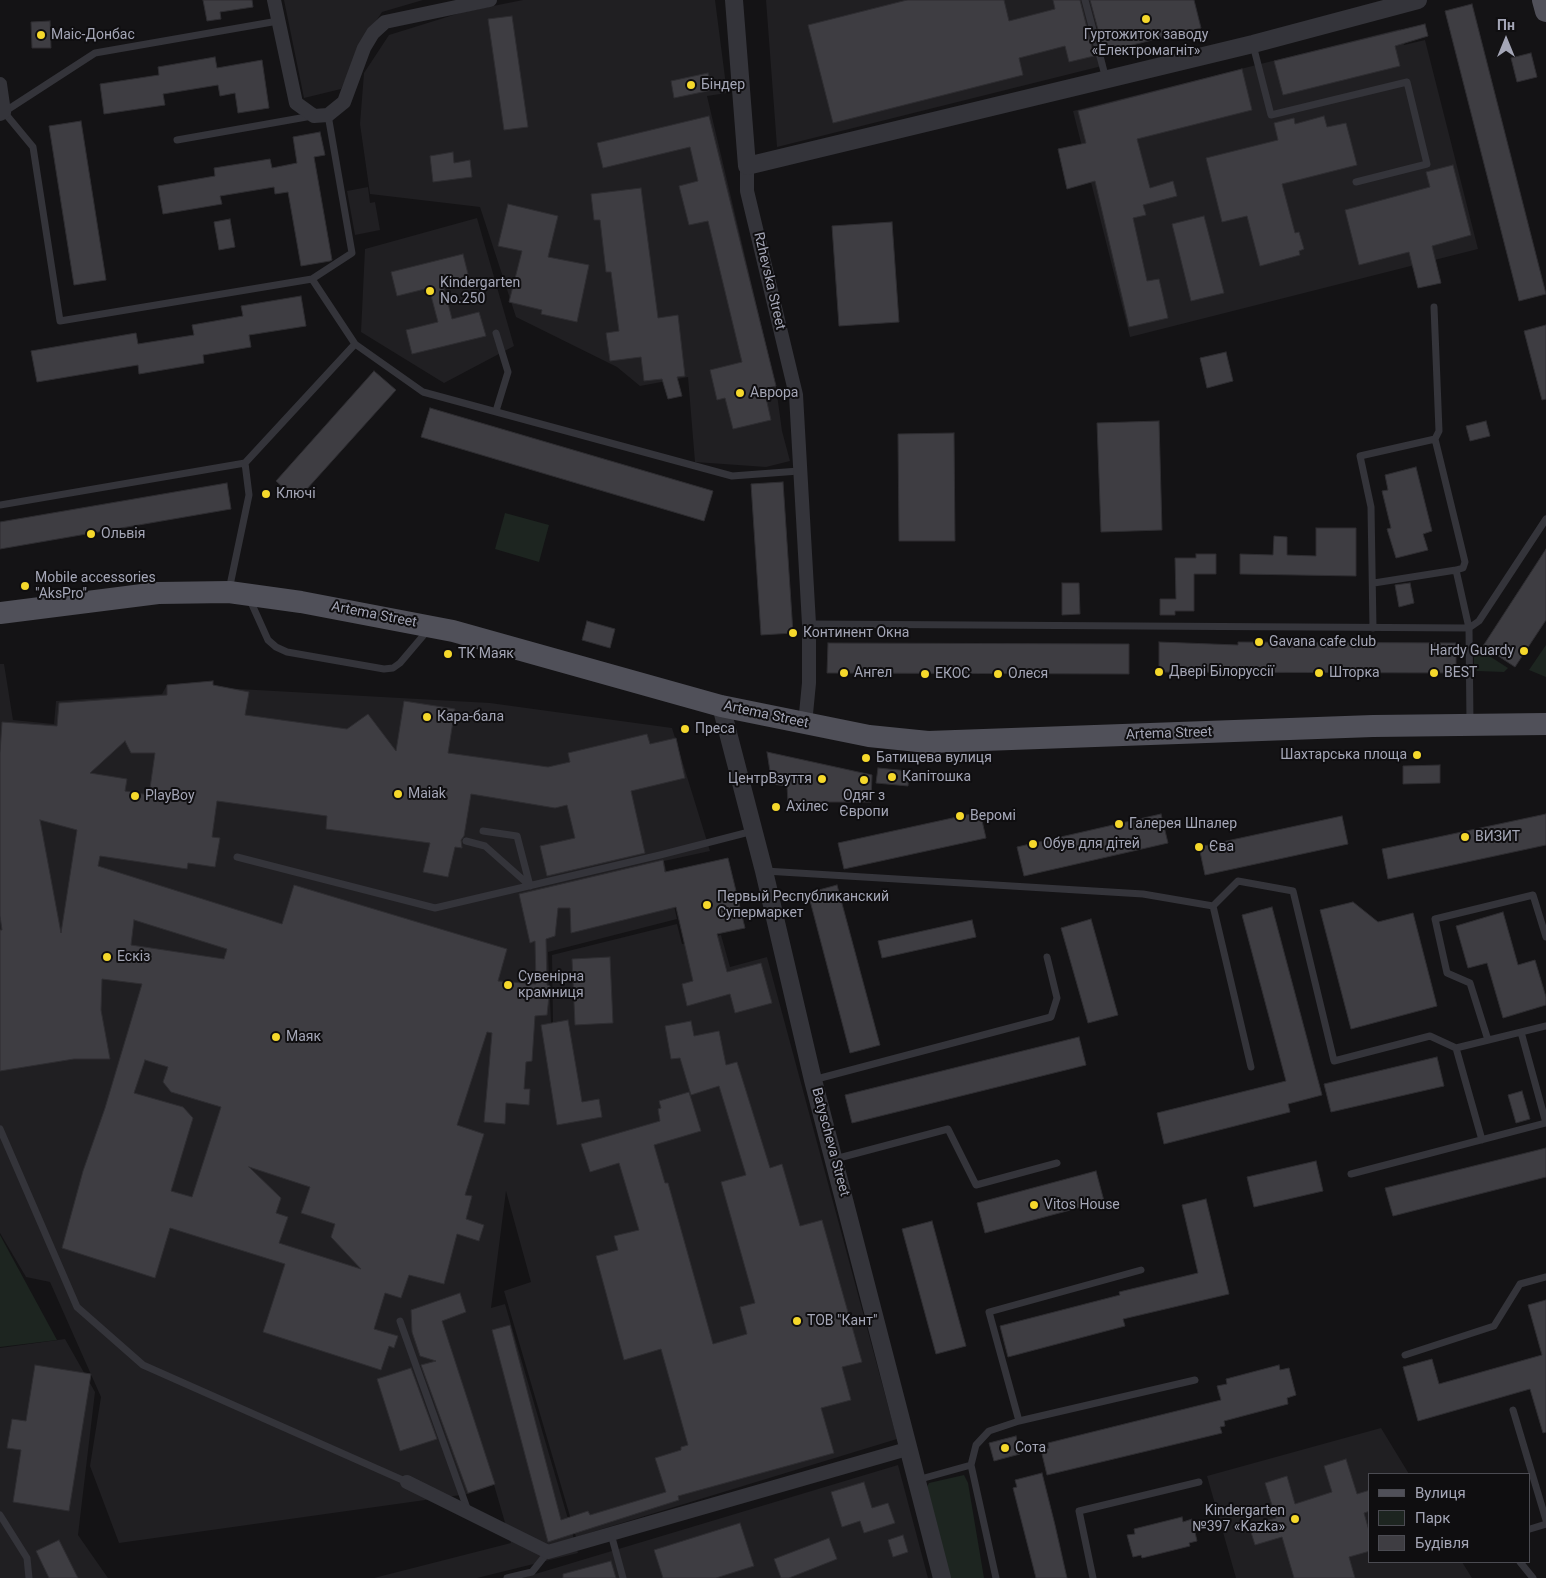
<!DOCTYPE html>
<html>
<head>
<meta charset="utf-8">
<style>
	body { margin:0 }
	#map { position:relative; width:1546px; height:1578px; overflow:hidden; background:#141315; font-family:Roboto,sans-serif }
	canvas { display:block }
	.legend { position:absolute; left:1368px; top:1473px; width:162px; height:90px; box-sizing:border-box; background:#0f0e10; border:1px solid #4b4b52; margin:0; padding:6px 9px; list-style:none; font-size:15px; color:#a4a6b6 }
	.legend li { display:flex; align-items:center; gap:10px; height:25px }
	.legend b { width:25px; border:1px solid #4b4b52 }
	.north { position:absolute; left:1481px; top:15px; width:50px; height:50px; -webkit-text-stroke:4px #0f0e10; paint-order:stroke; rotate:0deg; font-size:14px; font-weight:700; line-height:20px; text-align:center; color:#a4a6b6 }
	.north::after { content:''; display:block; margin:auto; width:18px; height:22px; background:#a4a6b6; clip-path:polygon(50% 0,100% 100%,50% 72%,0 100%) }
</style>
</head>
<body>
<div id="map">
<canvas width="1546" height="1578"></canvas>
<ul class="legend">
<li><b style="height:6px;background:#505059"></b>Вулиця</li>
<li><b style="height:14px;background:#1d2520"></b>Парк</li>
<li><b style="height:14px;background:#3e3d42"></b>Будівля</li>
</ul>
<div class="north">Пн</div>
</div>
<script>
const ctx = document.querySelector('canvas').getContext('2d');
ctx.lineJoin = 'round';
function fill(path, color) { ctx.fillStyle = color; ctx.fill(path, 'evenodd'); }
const shape = rows => new Path2D(rows.map(r => 'M' + r).join(''));
function strokePath(path, color, width, dash) { ctx.strokeStyle = color; ctx.lineWidth = width; ctx.lineCap = dash ? 'butt' : 'round'; ctx.setLineDash(dash || []); ctx.stroke(path); }
function drawText(font, color, halo, rows, align = 'center') {
  ctx.font = font + ' Roboto,sans-serif'; ctx.lineWidth = 4; ctx.setLineDash([]); ctx.textBaseline = 'middle'; ctx.strokeStyle = halo; ctx.fillStyle = color; for (const [text, x, y, turn = 0] of rows) {
    ctx.save(); ctx.translate(x, y); ctx.rotate((+turn || 0) * Math.PI / 180); ctx.textAlign = isNaN(turn) ? turn : align; if (halo) ctx.strokeText(text, 0, 0); ctx.fillText(text, 0, 0); ctx.restore();
  }
}
fill(shape([
	[284,0,423,0,382,12,366,37,341,89,304,98],
	[523,0,715,0,727,93,707,96,776,387,782,431,790,461,766,467,695,462,688,377,640,386,617,367,516,317,480,207,370,194,360,124,364,73,389,35,463,12],
	[766,0,1090,0,1106,65,777,147],
	[1400,29,1404,45,1425,40,1478,249,1130,337,1073,111],
	[368,187,370,203,375,202,380,230,355,235,347,191],
	[477,218,514,346,444,383,361,332,365,249],
	[0,664,4,664,13,720,54,724,56,701,162,694,167,685,490,703,672,728,710,851,664,861,677,919,548,952,554,1093,552,955,677,924,682,944,721,935,730,967,767,957,897,1439,576,1537,504,1291,531,1282,506,1191,491,1308,505,1304,578,1553,477,1578,374,1578,511,1543,494,1485,468,1494,119,1543,90,1466,101,1397,50,1282,26,1277,0,1233],
	[65,1339,95,1392,78,1535,108,1578,0,1578,0,1348],
	[1381,1428,1409,1474,1370,1474,1370,1562,1462,1562,1472,1578,1236,1578,1207,1476],
	[898,1465,928,1578,522,1578]
]), '#201f22');
fill(shape([
	[505,513,549,525,539,562,495,549],
	[1546,645,1546,677,1529,670],
	[1479,651,1483,652,1508,668,1504,672,1477,671,1474,666,1474,654],
	[0,1235,57,1340,0,1347],
	[964,1475,968,1483,984,1578,948,1578,924,1493,929,1483]
]), '#1d2520');
const building = shape([
	[203,0,252,0,253,7,220,12,221,19,207,21,203,0],
	[907,0,1004,0,1009,21,1055,9,1053,0,1080,0,1094,56,1069,62,1065,46,1019,58,1023,75,833,123,808,25,907,0],
	[1090,0,1194,0,1201,28,1104,52,1090,0],
	[1472,4,1546,294,1519,301,1445,11,1472,4],
	[512,16,528,127,504,130,488,19,512,16],
	[50,21,51,48,32,48,31,22,50,21],
	[1425,24,1428,36,1395,46,1400,66,1283,95,1274,61,1425,24],
	[1531,53,1537,77,1517,82,1511,58,1531,53],
	[215,57,217,68,262,60,269,108,238,113,235,93,220,96,218,85,163,94,165,105,104,114,100,84,159,75,158,67,215,57],
	[1242,69,1252,110,1137,139,1150,188,1173,181,1177,196,1143,205,1146,215,1133,218,1147,281,1159,279,1168,318,1129,327,1095,181,1067,189,1058,149,1086,143,1078,111,1242,69],
	[708,73,712,90,674,98,671,81,708,73],
	[709,116,776,386,764,389,771,420,733,429,725,398,717,400,710,370,742,362,708,221,689,225,679,186,698,181,690,147,603,168,597,143,709,116],
	[1324,116,1327,127,1346,123,1357,165,1282,184,1295,233,1299,232,1304,249,1299,251,1300,255,1260,266,1247,216,1222,222,1206,158,1278,140,1274,123,1294,118,1295,124,1324,116],
	[81,121,106,280,74,285,49,126,81,121],
	[320,132,325,155,314,157,332,260,330,261,301,266,288,192,275,194,274,187,220,196,222,204,163,214,158,186,215,176,214,168,270,159,272,168,297,163,293,137,320,132],
	[453,152,454,163,470,160,472,177,433,182,430,156,453,152],
	[1453,165,1471,235,1432,246,1441,283,1418,288,1409,252,1359,265,1345,210,1430,187,1426,172,1453,165],
	[641,188,658,318,678,315,685,376,677,377,682,396,668,399,662,379,644,381,641,357,610,361,606,333,619,331,611,272,606,272,600,220,594,220,591,194,641,188],
	[508,204,558,216,548,257,589,265,577,322,541,314,542,310,509,302,522,251,498,246,508,204],
	[1204,216,1224,293,1191,301,1172,224,1204,216],
	[230,219,235,247,219,250,214,222,230,219],
	[892,222,899,322,839,326,832,226,892,222],
	[463,254,469,278,443,284,452,319,479,312,486,336,412,354,406,330,438,322,429,288,397,296,391,272,463,254],
	[301,296,306,326,249,335,251,347,203,355,204,363,139,374,138,365,37,382,31,351,136,333,138,344,194,335,192,325,243,316,241,306,301,296],
	[1546,325,1546,399,1542,400,1524,331,1546,325],
	[1226,352,1233,381,1207,388,1200,358,1226,352],
	[374,371,396,390,297,500,276,481,374,371],
	[430,408,713,491,704,521,421,437,430,408],
	[1159,421,1162,530,1101,532,1097,423,1159,421],
	[1486,421,1490,436,1470,441,1466,426,1486,421],
	[954,433,955,541,899,541,898,434,954,433],
	[1416,467,1432,531,1423,534,1428,550,1396,558,1387,529,1391,528,1382,491,1388,490,1385,475,1416,467],
	[783,482,793,633,761,635,751,484,783,482],
	[227,483,231,509,0,549,0,522,227,483],
	[1316,528,1356,528,1356,576,1240,574,1240,554,1273,555,1274,536,1287,537,1287,555,1316,556,1316,528],
	[1546,549,1546,620,1515,667,1483,646,1546,549],
	[1196,554,1216,554,1216,574,1194,574,1194,611,1175,611,1175,615,1160,615,1160,599,1176,599,1175,558,1196,558,1196,554],
	[1062,583,1079,583,1080,614,1062,615,1062,583],
	[1410,583,1414,603,1399,607,1395,585,1410,583],
	[587,621,615,629,610,648,582,640,587,621],
	[1159,642,1238,645,1238,642,1456,643,1456,673,1159,672,1159,642],
	[828,643,1129,644,1129,674,827,673,828,643],
	[213,681,213,685,249,692,245,715,347,729,368,714,396,751,404,701,455,709,448,753,548,767,570,762,568,753,647,734,650,744,676,738,685,778,631,791,645,853,547,876,540,846,575,838,567,805,555,808,471,794,464,836,461,840,462,848,455,847,448,877,423,872,430,843,326,829,327,816,217,801,212,837,220,838,215,867,188,863,187,869,100,856,98,866,282,924,294,885,507,949,498,981,536,984,535,941,530,943,519,894,663,860,665,872,728,858,745,928,717,934,727,972,761,963,772,1003,735,1013,730,994,687,1006,682,984,693,981,676,907,571,933,570,908,558,908,555,936,546,939,547,985,550,986,547,1015,535,1016,532,1061,526,1062,524,1089,530,1089,529,1105,506,1103,505,1124,484,1122,492,1033,487,1032,457,1125,484,1134,465,1195,472,1196,466,1219,484,1225,479,1241,457,1234,444,1284,409,1275,401,1298,385,1293,374,1329,398,1336,394,1348,389,1346,381,1370,263,1332,285,1264,170,1228,155,1278,62,1248,83,1171,105,1108,142,984,102,979,101,1010,110,1059,74,1059,0,1071,0,930,2,930,0,916,0,753,2,722,57,726,59,703,167,695,167,685,213,681],
	[125,741,131,753,155,753,149,795,125,791,127,779,90,773,125,741],
	[40,820,77,830,61,933,40,820],
	[134,920,227,949,224,959,131,945,134,920],
	[145,1060,168,1067,163,1082,171,1092,221,1107,192,1197,171,1191,193,1118,183,1107,134,1093,145,1060],
	[249,1167,310,1187,301,1213,335,1224,331,1237,361,1269,279,1243,288,1217,276,1213,281,1198,249,1167],
	[767,752,872,775,871,802,788,802,787,786,772,784,767,752],
	[1440,765,1440,783,1403,784,1403,766,1440,765],
	[878,768,909,771,908,786,876,783,878,768],
	[980,812,986,838,844,869,838,843,980,812],
	[1161,814,1168,843,1024,876,1017,847,1161,814],
	[1546,814,1546,845,1388,879,1382,849,1546,814],
	[1342,816,1348,844,1205,875,1199,847,1342,816],
	[837,885,880,1045,850,1053,808,893,837,885],
	[1353,902,1378,922,1413,913,1437,1006,1351,1029,1320,910,1353,902],
	[1272,907,1322,1095,1288,1104,1290,1112,1164,1144,1157,1113,1286,1081,1242,915,1272,907],
	[1503,912,1518,965,1535,960,1546,997,1546,1005,1503,1018,1487,963,1468,968,1456,926,1503,912],
	[1091,919,1118,1015,1088,1023,1061,928,1091,919],
	[972,920,976,937,882,958,878,941,972,920],
	[610,957,613,1023,575,1025,572,959,610,957],
	[568,1020,582,1102,599,1099,602,1117,557,1125,541,1025,568,1020],
	[691,1021,694,1036,719,1031,726,1065,737,1062,770,1168,782,1164,800,1226,822,1220,862,1362,842,1367,851,1400,821,1408,834,1453,678,1496,679,1500,548,1542,492,1330,510,1325,561,1520,588,1511,590,1515,666,1492,655,1458,681,1450,681,1447,688,1445,661,1349,624,1360,596,1256,618,1250,614,1236,639,1230,619,1163,590,1172,581,1144,660,1121,658,1109,661,1108,659,1101,689,1092,701,1131,654,1145,665,1183,668,1183,713,1344,747,1334,740,1307,755,1303,721,1182,746,1175,719,1086,691,1095,680,1058,671,1059,665,1026,691,1021],
	[1079,1037,1086,1065,852,1123,845,1095,1079,1037],
	[1437,1057,1444,1086,1331,1112,1324,1084,1437,1057],
	[1522,1091,1530,1119,1516,1123,1508,1095,1522,1091],
	[1546,1148,1546,1177,1393,1216,1385,1188,1546,1148],
	[1316,1161,1323,1191,1254,1207,1247,1177,1316,1161],
	[1096,1171,1104,1201,985,1233,977,1203,1096,1171],
	[1206,1199,1229,1294,1123,1319,1125,1326,1008,1357,1000,1326,1120,1295,1119,1292,1198,1273,1182,1205,1206,1199],
	[932,1221,966,1346,936,1354,902,1229,932,1221],
	[460,1293,466,1312,442,1321,495,1484,468,1493,421,1365,436,1361,420,1356,412,1332,411,1310,460,1293],
	[1546,1300,1546,1432,1543,1433,1530,1389,1418,1421,1403,1367,1432,1359,1439,1384,1542,1355,1528,1305,1546,1300],
	[35,1365,91,1374,69,1511,13,1502,21,1450,7,1448,12,1419,26,1421,35,1365],
	[1279,1365,1280,1370,1289,1368,1296,1395,1287,1398,1288,1404,1224,1421,1225,1426,1220,1427,1222,1433,1047,1475,1041,1450,1049,1448,1048,1443,1221,1400,1217,1386,1227,1384,1226,1379,1279,1365],
	[411,1368,437,1439,400,1451,377,1379,411,1368],
	[1016,1436,1020,1454,994,1461,989,1443,1016,1436],
	[1346,1459,1357,1494,1370,1490,1370,1511,1364,1513,1370,1534,1370,1551,1349,1557,1355,1578,1294,1578,1282,1537,1255,1545,1249,1526,1276,1518,1265,1483,1287,1476,1295,1504,1332,1492,1324,1466,1346,1459],
	[1042,1473,1055,1525,1067,1578,1036,1578,1013,1488,1017,1487,1015,1480,1042,1473],
	[864,1482,872,1508,888,1503,895,1523,864,1533,860,1521,842,1527,831,1492,864,1482],
	[1182,1517,1183,1522,1192,1519,1197,1541,1189,1543,1190,1546,1142,1558,1141,1555,1133,1557,1127,1535,1135,1534,1134,1529,1182,1517],
	[740,1523,754,1566,716,1578,663,1578,654,1550,740,1523],
	[903,1535,908,1552,893,1557,888,1540,903,1535],
	[829,1538,837,1559,789,1578,781,1578,774,1559,829,1538],
	[59,1540,78,1578,49,1578,36,1551,59,1540],
	[611,1561,616,1578,563,1578,563,1574,611,1561]
]);
fill(building, '#3e3d42');
strokePath(building, '#2e2d31', 1);
strokePath(shape([
	[1085,0,1106,79],
	[278,21,95,53,4,112,33,147,60,321,312,279,352,253,328,115],
	[1253,45,1271,115,1407,82,1427,164,1356,182],
	[177,140,312,116],
	[312,279,355,344,423,392,732,476,799,471],
	[1434,307,1439,431,1435,439],
	[496,333,508,372,496,411],
	[245,463,355,344],
	[0,505,245,463,249,495,229,590],
	[1456,570,1469,628,1470,723],
	[250,600,268,640,276,647,287,652,384,669,393,668,400,663,428,630],
	[809,624,1469,628,1479,621,1546,519],
	[1373,628,1371,507,1360,456,1435,439,1465,562,1463,568,1456,570,1374,583],
	[483,831,517,836,530,886],
	[466,841,485,846,529,885],
	[237,857,435,908,660,855,753,831],
	[765,871,1143,894,1213,906],
	[1488,1040,1470,983,1447,973,1435,919,1533,895,1546,937],
	[1456,1048,1482,1140],
	[1251,1067,1213,906,1238,881,1293,891,1334,1061,1430,1036,1456,1048,1546,1026],
	[813,1080,1051,1017,1057,998,1047,957],
	[0,1129,77,1307,143,1365,407,1482],
	[835,1159,948,1129,976,1185,1057,1163],
	[1351,1174,1546,1123,1521,1032],
	[400,1321,468,1511],
	[1405,1355,1494,1326,1520,1284,1546,1277],
	[1513,1410,1546,1520],
	[1019,1421,989,1312,1141,1270],
	[971,1465,976,1445,989,1431,1019,1421,1195,1380],
	[917,1480,971,1465,996,1578],
	[0,1515,27,1558,29,1578],
	[1530,1529,1546,1524],
	[611,1534,623,1578],
	[1520,1562,1533,1578],
	[507,1578,532,1572,548,1552],
	[1093,1578,1079,1511,1199,1482]
]), '#34343a', 7);
strokePath(shape([
	[274,0,296,103,314,116,328,115,344,102,364,48,373,33,385,22,490,0],
	[0,84,4,112,0,114],
	[747,166,747,191,796,395,809,624,809,683,805,724],
	[407,1482,548,1552,907,1449]
]), '#34343a', 14);
strokePath(shape([
	[734,0,747,166,1253,44,1418,0],
	[721,706,764,871,813,1080,942,1578]
]), '#34343a', 18);
strokePath(shape([
	[1543,0,1546,11],
	[0,613,158,593,229,592,301,602,453,631,721,706,869,736,928,742,1373,726,1546,724]
]), '#505059', 22);
for (const [x, y, r, color] of [
	[1146,19,5,"#f5d82b"],
	[41,35,5,"#f5d82b"],
	[691,85,5,"#f5d82b"],
	[430,291,5,"#f5d82b"],
	[740,393,5,"#f5d82b"],
	[266,494,5,"#f5d82b"],
	[91,534,5,"#f5d82b"],
	[25,586,5,"#f5d82b"],
	[793,633,5,"#f5d82b"],
	[1259,642,5,"#f5d82b"],
	[1524,651,5,"#f5d82b"],
	[448,654,5,"#f5d82b"],
	[1159,672,5,"#f5d82b"],
	[844,673,5,"#f5d82b"],
	[1319,673,5,"#f5d82b"],
	[1434,673,5,"#f5d82b"],
	[925,674,5,"#f5d82b"],
	[998,674,5,"#f5d82b"],
	[427,717,5,"#f5d82b"],
	[685,729,5,"#f5d82b"],
	[1417,755,5,"#f5d82b"],
	[866,758,5,"#f5d82b"],
	[892,777,5,"#f5d82b"],
	[822,779,5,"#f5d82b"],
	[864,780,5,"#f5d82b"],
	[398,794,5,"#f5d82b"],
	[135,796,5,"#f5d82b"],
	[776,807,5,"#f5d82b"],
	[960,816,5,"#f5d82b"],
	[1119,824,5,"#f5d82b"],
	[1465,837,5,"#f5d82b"],
	[1033,844,5,"#f5d82b"],
	[1199,847,5,"#f5d82b"],
	[707,905,5,"#f5d82b"],
	[107,957,5,"#f5d82b"],
	[508,985,5,"#f5d82b"],
	[276,1037,5,"#f5d82b"],
	[1034,1205,5,"#f5d82b"],
	[797,1321,5,"#f5d82b"],
	[1005,1448,5,"#f5d82b"],
	[1295,1519,5,"#f5d82b"]
]) { const dot = new Path2D(); dot.arc(x, y, r, 0, 2 * Math.PI); ctx.fillStyle = color; ctx.fill(dot); strokePath(dot, '#0f0e10', 2); }
drawText('14px', '#a4a6b6', '#0f0e10', [
	["Маіс-Донбас",51,35],
	["Гуртожиток заводу",1146,35,"center"],
	["«Електромагніт»",1146,51,"center"],
	["Біндер",701,85],
	["Kindergarten",440,283],
	["No.250",440,299],
	["Аврора",750,393],
	["Ключі",276,494],
	["Ольвія",101,534],
	["Mobile accessories",35,578],
	["\"AksPro\"",35,594],
	["Континент Окна",803,633],
	["Gavana cafe club",1269,642],
	["Hardy Guardy",1514,651,"right"],
	["ТК Маяк",458,654],
	["Двері Білоруссії",1169,672],
	["Ангел",854,673],
	["Шторка",1329,673],
	["BEST",1444,673],
	["ЕКОС",935,674],
	["Олеся",1008,674],
	["Кара-бала",437,717],
	["Преса",695,729],
	["Шахтарська площа",1407,755,"right"],
	["Батищева вулиця",876,758],
	["Капітошка",902,777],
	["ЦентрВзуття",812,779,"right"],
	["Maiak",408,794],
	["PlayBoy",145,796],
	["Одяг з",864,796,"center"],
	["Європи",864,812,"center"],
	["Ахілес",786,807],
	["Веромі",970,816],
	["Галерея Шпалер",1129,824],
	["ВИЗИТ",1475,837],
	["Обув для дітей",1043,844],
	["Єва",1209,847],
	["Первый Республиканский",717,897],
	["Супермаркет",717,913],
	["Ескіз",117,957],
	["Сувенірна",518,977],
	["крамниця",518,993],
	["Маяк",286,1037],
	["Vitos House",1044,1205],
	["ТОВ \"Кант\"",807,1321],
	["Сота",1015,1448],
	["Kindergarten",1285,1511,"right"],
	["№397 «Kazka»",1285,1527,"right"]
], 'left');
drawText('14px', '#a4a6b6', '#0f0e10', [
	["Rzhevska Street",769,281,77],
	["Artema Street",374,615,11],
	["Artema Street",766,715,12],
	["Artema Street",1169,734,-2],
	["Batyscheva Street",830,1142,75]
]);
</script>
</body>
</html>
